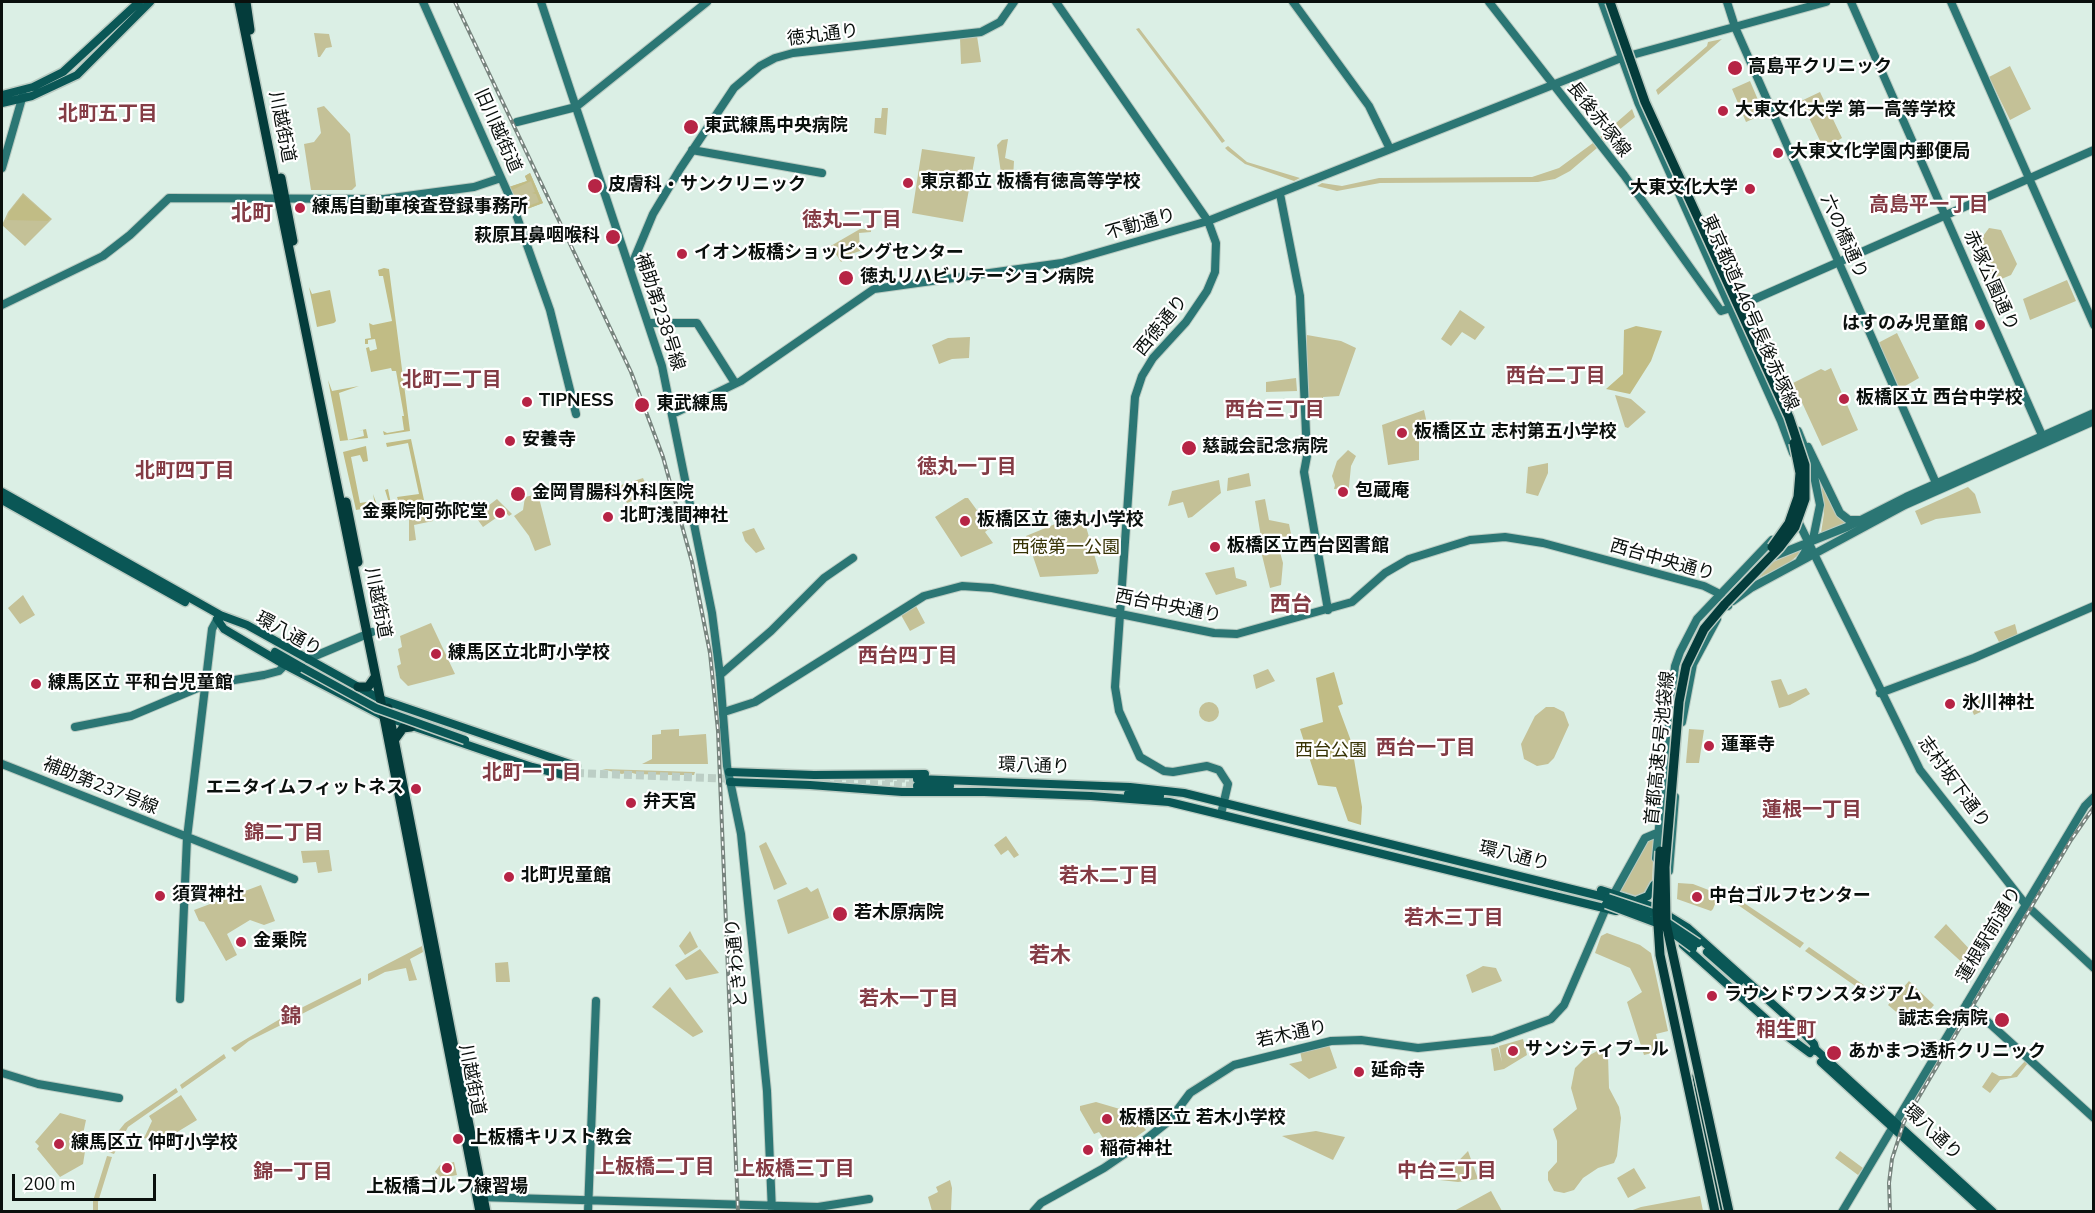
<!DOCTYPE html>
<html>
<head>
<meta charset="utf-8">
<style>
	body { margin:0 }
	#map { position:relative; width:2095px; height:1213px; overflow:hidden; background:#dbefe5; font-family:"Nunito Sans",sans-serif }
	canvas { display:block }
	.frame { position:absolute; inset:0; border:3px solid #0a100d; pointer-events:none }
	.scale { position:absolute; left:12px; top:1174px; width:144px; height:27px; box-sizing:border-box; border:3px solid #0a100d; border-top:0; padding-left:8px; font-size:18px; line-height:21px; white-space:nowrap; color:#0a100d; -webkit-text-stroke:4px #fff; paint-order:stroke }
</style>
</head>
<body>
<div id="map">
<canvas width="2095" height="1213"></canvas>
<div class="frame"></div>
<div class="scale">200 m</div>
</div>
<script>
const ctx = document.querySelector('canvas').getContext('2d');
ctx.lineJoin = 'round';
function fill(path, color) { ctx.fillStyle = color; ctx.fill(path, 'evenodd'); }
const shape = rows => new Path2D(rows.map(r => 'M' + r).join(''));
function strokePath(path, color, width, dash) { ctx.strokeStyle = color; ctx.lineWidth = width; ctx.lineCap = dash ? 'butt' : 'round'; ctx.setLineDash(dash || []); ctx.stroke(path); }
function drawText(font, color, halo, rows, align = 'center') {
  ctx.font = font + ' "Nunito Sans","Noto Sans JP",sans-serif'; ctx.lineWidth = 4.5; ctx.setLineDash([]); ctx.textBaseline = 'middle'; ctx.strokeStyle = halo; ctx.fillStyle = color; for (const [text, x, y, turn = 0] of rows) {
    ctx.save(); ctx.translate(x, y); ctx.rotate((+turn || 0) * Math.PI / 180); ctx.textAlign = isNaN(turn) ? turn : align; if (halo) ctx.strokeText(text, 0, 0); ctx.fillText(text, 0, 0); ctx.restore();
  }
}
fill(shape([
	[1139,28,1225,141,1222,143,1136,29],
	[314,33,329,34,332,47,326,48,320,57,318,57],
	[977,36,981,62,961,64,960,38],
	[1722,39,1658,95,1656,90,1707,46,1708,42],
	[2010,66,2031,109,2010,120,1989,77],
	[1750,81,1764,114,1746,122,1732,89],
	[1820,92,1842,138,1824,149,1801,101],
	[324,106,350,134,356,186,352,190,311,190,304,144,314,142,321,133,317,108],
	[882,108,888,108,886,135,874,133,875,118,881,118],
	[1632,109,1635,117,1603,143,1600,137],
	[1008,139,1005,158,1014,161,1013,179,1002,180,997,145,1002,140],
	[1593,143,1597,148,1570,171,1555,179,1538,182,1380,183,1337,191,1317,186,1322,183,1342,186,1379,178,1532,177,1559,168],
	[1228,146,1247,162,1300,178,1294,181,1245,164,1228,151,1225,148],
	[922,149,975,157,963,222,912,213],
	[530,173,543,203,519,212,509,187,527,181,525,176],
	[23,193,52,219,25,246,2,225,8,212],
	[1989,228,2001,230,2017,264,2011,275,1992,283,1985,266,1990,263,1980,240],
	[860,229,871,229,871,232,859,233,860,251,851,254,841,262,832,248,824,253,822,251],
	[2067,280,2076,301,2030,320,2023,299],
	[1460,310,1485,327,1475,340,1462,332,1451,346,1441,339],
	[1897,333,1919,378,1900,389,1878,343],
	[1307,335,1341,341,1356,348,1339,396,1323,397,1323,405,1307,405],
	[970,337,969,358,952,359,939,364,932,345,948,338],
	[1831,368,1858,430,1822,446,1793,383,1821,369,1825,371],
	[1296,378,1297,391,1266,392,1266,382],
	[1615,395,1631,399,1646,412,1628,428,1625,427],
	[1424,410,1429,433,1419,439,1419,460,1388,465,1382,425],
	[1348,450,1356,456,1351,466,1348,497,1345,488,1334,489,1335,485,1332,476,1337,461],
	[1548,463,1548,473,1538,496,1526,493,1528,467],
	[1249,473,1251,486,1227,491,1228,478],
	[643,478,650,494,627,503,622,494,618,495,615,487],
	[1219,480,1221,493,1192,517,1188,518,1183,502,1168,506,1172,491],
	[1821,481,1839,517,1846,523,1821,533,1824,513],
	[1968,487,1975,494,1981,513,1936,519,1921,525,1915,511],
	[538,494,551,545,535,551,529,536,514,516,523,510,525,497],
	[965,498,968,498,990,528,985,532,993,543,961,557,935,517],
	[497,499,512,514,509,516,501,507,493,513,496,518,483,527,475,516],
	[1265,499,1269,520,1289,524,1292,539,1277,541,1283,563,1281,585,1270,588,1258,539,1261,537,1255,501],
	[426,506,433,521,414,525,416,540,409,541,409,518,412,517,406,509],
	[1082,513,1099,571,1097,574,1040,577,1026,536],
	[754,528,765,549,756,553,745,541,742,532],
	[1799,551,1800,553,1788,564,1754,580,1753,570],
	[1234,567,1236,578,1246,581,1247,586,1216,595,1205,573],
	[23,595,35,615,20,624,8,608],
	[916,606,925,623,910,631,901,615],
	[431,623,455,674,408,686,400,678,397,666,401,664,398,649,402,647,400,636],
	[2015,624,2018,636,1999,642,1994,632],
	[1268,669,1275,681,1256,689,1253,675],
	[1781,679,1788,695,1806,688,1810,694,1790,705,1779,708,1771,681],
	[1988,694,1994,706,1974,715,1968,701],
	'1199 712a10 10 0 1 1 20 0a10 10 0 1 1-20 0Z',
	[1546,707,1554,707,1564,712,1569,725,1554,758,1548,764,1537,766,1524,759,1521,744,1535,716],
	[679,729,679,736,706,734,708,764,642,764,652,759,652,735,661,734,661,730],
	[1689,729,1704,730,1699,763,1686,763],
	[602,769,695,772,694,775,671,775,636,774,629,772,622,774],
	[1006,836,1019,855,1014,858,1008,850,1001,855,994,845],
	[1654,838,1652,885,1640,899,1621,893,1618,891,1645,840],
	[766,842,787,884,774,890,759,846],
	[329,850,332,871,318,873,316,862,303,863,301,851],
	[1678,883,1693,884,1719,894,1713,909,1711,911,1677,899],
	[261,885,275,921,264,925,250,920,227,934,237,955,226,961,204,922,199,921,194,910],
	[807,887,811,892,818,888,829,918,788,934,777,900],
	[1741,901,1804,943,1800,948,1738,905],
	[1946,924,1974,954,1966,966,1934,937],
	[690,931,698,947,685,955,679,946],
	[1607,933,1640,945,1651,953,1668,1031,1656,1034,1660,1051,1644,1055,1627,1002,1642,992,1630,968,1595,953,1601,936],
	[422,946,423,952,410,959,417,980,409,981,406,968,385,972,368,981,368,974],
	[1809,947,1868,988,1864,992,1805,951],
	[700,949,719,973,686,980,675,965],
	[508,962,510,982,496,982,495,963],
	[1483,966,1496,968,1502,981,1472,993,1466,975],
	[361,978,361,984,286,1022,285,1016],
	[1909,981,1934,1005,1917,1025,1907,1021,1888,1005],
	[670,987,703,1031,703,1032,693,1037,652,1007],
	[280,1019,281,1025,249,1041,235,1052,231,1048],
	[1523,1039,1527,1055,1504,1069,1494,1071,1491,1049,1498,1047,1502,1062,1499,1046],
	[1329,1045,1337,1068,1309,1079,1289,1064,1302,1061,1300,1051],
	[1601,1049,1608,1055,1609,1088,1619,1107,1621,1118,1617,1156,1614,1163,1598,1168,1583,1178,1574,1190,1564,1193,1554,1191,1548,1180,1548,1172,1557,1162,1557,1141,1553,1129,1577,1109,1571,1088,1575,1068,1586,1057],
	[224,1054,226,1058,182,1089,180,1085],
	[2025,1061,2028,1063,2017,1077,2000,1080,1990,1093,1982,1087,1992,1072,1999,1076,2011,1076],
	[176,1088,178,1092,128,1127,114,1154,108,1152,116,1134,125,1123],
	[181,1095,197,1120,169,1137,166,1143,144,1138,152,1121,149,1116],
	[1096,1102,1130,1112,1146,1130,1113,1153,1099,1132,1094,1134,1080,1110,1080,1106],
	[60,1113,86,1120,82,1139,86,1145,83,1164,60,1177,37,1149,39,1146,35,1142],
	[1316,1131,1345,1137,1333,1160,1282,1136],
	[1468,1151,1478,1179,1458,1182,1440,1180],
	[1840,1151,1863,1168,1858,1175,1835,1158],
	[107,1156,112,1157,98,1202,98,1211,93,1211,93,1201],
	[454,1162,457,1175,442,1178,435,1172,440,1165],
	[1634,1168,1646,1188,1628,1198,1617,1178],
	[950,1180,952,1188,951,1211,932,1211,928,1197,938,1192,936,1187],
	[1491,1191,1502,1211,1454,1211],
	[1700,1196,1703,1211,1630,1211,1641,1207]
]), '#c4c197');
fill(shape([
	[530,173,543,203,519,212,517,206,521,205,523,208,539,202,536,194,532,193,535,192,531,181,510,191,509,187,527,181,525,176],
	[23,195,50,218,48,221,7,220,9,212],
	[384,268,389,269,410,431,384,435,383,431,387,433,404,430,402,416,404,416,396,371,392,371,391,368,371,372,366,348,369,347,370,351,377,349,375,339,368,340,368,344,365,344,365,339,371,338,369,323,373,325,392,321,383,276,379,276,378,270],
	[309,287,312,294,330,290,336,321,334,323,317,327],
	[1636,326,1662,331,1651,361,1630,394,1606,389,1623,374,1624,330],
	[328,380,332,391,359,386,339,393,348,440,364,436,363,430,358,431,366,429,368,438,340,441],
	[411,439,424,500,399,503,397,497,419,494,408,443,387,447,386,443],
	[366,446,368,461,363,462,360,455,351,457,360,503,372,501,375,505,373,494,377,505,389,503,385,490,388,489,391,504,356,510,343,452],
	[1334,672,1343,704,1338,706,1351,741,1362,807,1361,825,1348,821,1336,787,1318,785,1300,729,1323,722,1316,678]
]), '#c1bc85');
strokePath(shape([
	[576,773,737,779],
	[885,778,917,779],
	[822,782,917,786]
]), '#bccec5', 8, [8, 4]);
const secondary = shape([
	[423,2,511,200,550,310,576,414],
	[541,2,662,366,712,613,720,675,727,766,741,834,767,1091,772,1212],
	[1056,2,1208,221,1216,243,1215,272,1207,291,1186,322,1153,358,1142,376,1135,397,1115,687,1119,711,1140,757,1164,771,1173,772,1207,766,1219,770,1228,784,1222,810],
	[1293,2,1369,106,1390,149],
	[1489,2,1624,175,1721,311,1741,305,2094,150],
	[1602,2,1638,102,1781,421,1793,453],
	[1727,2,1735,27,1936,483],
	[1851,2,2045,442],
	[1951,2,2094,325],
	[517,122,576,107,707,2],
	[692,150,822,173],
	[2,168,23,95],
	[1280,194,1300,296,1307,456,1304,472,1328,610],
	[630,269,653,214,680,169,734,88,760,66,775,58,793,53,981,32,1000,22,1014,2],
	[2,305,103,256,130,235,169,198,384,199,474,187,501,178],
	[648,323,697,323,735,383],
	[677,412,741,381,874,289,1062,263,1208,221,1621,58,1826,2],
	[1798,431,1812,466,1820,505,1813,539,1800,560],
	[1808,447,1840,513,1849,520,1859,520],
	[1797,519,1920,770,2026,905,2094,968],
	[1772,557,1847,527,1906,497,2094,413],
	[1733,601,1751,588,1905,505,2094,421],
	[308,659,372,632],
	[720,675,771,631,824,578,853,558],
	[1880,693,1974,658,2094,606],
	[724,712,755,702,924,596,962,586,992,588,1214,633,1237,634,1352,602,1385,573,1409,559,1470,540,1505,537,1543,543,1704,586,1720,594,1728,606],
	[1682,722,1693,664,1717,619],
	[75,727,131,716,205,685,264,675,279,671,285,665],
	[2,764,294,879],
	[1656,858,1675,666,1680,652,1697,619,1772,540],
	[1669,871,1675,797],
	[180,999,187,838,212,629,219,616],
	[1967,1003,2094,1118],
	[2,1073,38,1084,119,1098],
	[478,1197,818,1207,869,1199],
	[588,1212,596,1001],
	[1033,1212,1041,1203,1104,1168,1145,1140,1169,1121,1190,1093,1234,1065,1331,1041,1361,1040,1418,1048,1493,1040,1551,1019,1564,1005,1606,908,1645,838,1657,833],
	[1842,1212,2085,806,2094,797]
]);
const primary = shape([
	[2,95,33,87,63,72,139,2],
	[2,103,32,96,77,75,150,2],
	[2,492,222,616],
	[2,500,185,602],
	[220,615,247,625,380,699,576,766],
	[217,619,224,629,285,665,383,716,532,767,564,775,576,773],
	[275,652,303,668],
	[729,772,814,775,925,774],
	[917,779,1130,787,1184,793,1608,898],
	[730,782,810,785,902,792,984,792,1091,796,1169,802,1616,911],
	[917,786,950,786],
	[1128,794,1160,796],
	[1601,890,1654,907,1688,928,1796,1025,1814,1044,1816,1051],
	[1638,900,1648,896,1654,885],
	[1683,945,1776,1028,1810,1053],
	[1707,952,1740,981],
	[1814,1048,1993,1212],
	[1821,1062,1985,1212]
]);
const highway = shape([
	[239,2,385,722,480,1212],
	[246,2,250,30],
	[281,178,293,241],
	[346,502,358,562],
	[358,687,368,687,375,677],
	[388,708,486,1212],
	[395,739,403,728,411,727],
	[1697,1076,1708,1142],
	[1703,1136,1720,1212]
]);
strokePath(secondary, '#bacbc2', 10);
strokePath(primary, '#bacbc2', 11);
strokePath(highway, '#bacbc2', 12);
strokePath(secondary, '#2b7674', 8);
strokePath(primary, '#0a5756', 8);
strokePath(highway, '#043c3b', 9);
const rail = shape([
	[455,2,631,372,663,457,692,562,710,653,718,731,738,1212],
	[1890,1212,1889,1183,1892,1159,1904,1122,2071,840,2094,807]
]);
strokePath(rail, '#77847e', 4);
strokePath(rail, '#fff', 1.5, [4.5]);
const primaryBridge = shape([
	[303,668,376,708,465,740],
	[1608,898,1653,913,1698,943],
	[1606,904,1662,925,1693,948]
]);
const highwayBridge = shape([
	[1610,2,1645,102,1789,417,1805,465,1805,499,1795,527,1779,548,1725,604,1704,629,1686,666,1679,702,1665,867,1666,923,1729,1212],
	[1772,547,1789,523,1798,497,1800,473,1794,443],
	[1660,851,1657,910,1660,955,1715,1212]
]);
strokePath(primaryBridge, '#bacbc2', 11, []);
strokePath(highwayBridge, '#bacbc2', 12, []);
strokePath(primaryBridge, '#0a5756', 8);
strokePath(highwayBridge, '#043c3b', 9);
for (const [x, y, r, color] of [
	[1735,68,8,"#b62445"],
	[1723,111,6,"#b62445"],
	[691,127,8,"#b62445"],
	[1778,153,6,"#b62445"],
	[908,183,6,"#b62445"],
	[595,186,8,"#b62445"],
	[1750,189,6,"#b62445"],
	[300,208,6,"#b62445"],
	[613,237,8,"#b62445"],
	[682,254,6,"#b62445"],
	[846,278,8,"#b62445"],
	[1980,325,6,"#b62445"],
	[1844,399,6,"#b62445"],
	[527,402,6,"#b62445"],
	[642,405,8,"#b62445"],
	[1402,433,6,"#b62445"],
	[510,441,6,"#b62445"],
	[1189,448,8,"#b62445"],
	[1343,492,6,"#b62445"],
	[518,494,8,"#b62445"],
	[500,513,6,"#b62445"],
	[608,517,6,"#b62445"],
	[965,521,6,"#b62445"],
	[1215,547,6,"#b62445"],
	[436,654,6,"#b62445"],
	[36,684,6,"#b62445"],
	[1950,704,6,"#b62445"],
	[1709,746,6,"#b62445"],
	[416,789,6,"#b62445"],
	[631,803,6,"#b62445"],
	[509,877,6,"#b62445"],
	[160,896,6,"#b62445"],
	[1697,897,6,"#b62445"],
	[840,914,8,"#b62445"],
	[241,942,6,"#b62445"],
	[1712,996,6,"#b62445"],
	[2002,1020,8,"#b62445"],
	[1513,1051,6,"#b62445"],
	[1834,1053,8,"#b62445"],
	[1359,1072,6,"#b62445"],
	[1107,1119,6,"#b62445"],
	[458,1139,6,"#b62445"],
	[59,1144,6,"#b62445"],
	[1088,1150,6,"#b62445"],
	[447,1168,6,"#b62445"]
]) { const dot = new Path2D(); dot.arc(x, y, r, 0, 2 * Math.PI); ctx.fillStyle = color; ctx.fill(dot); strokePath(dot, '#fff', 2); }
drawText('18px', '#0a100d', '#fff', [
	["徳丸通り",823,36,-7],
	["長後赤塚線",1598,120,52],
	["川越街道",281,127,79],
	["旧川越街道",497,131,66],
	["不動通り",1141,225,-16],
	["六の橋通り",1843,237,66],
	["赤塚公園通り",1990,281,66],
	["補助第238号線",659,312,72],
	["東京都道446号長後赤塚線",1749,313,66],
	["西徳通り",1162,326,-51],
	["西台中央通り",1662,561,16],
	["川越街道",377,603,79],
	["西台中央通り",1168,607,11],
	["環八通り",288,635,29],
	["首都高速5号池袋線",1661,748,-84],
	["環八通り",1034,767,2],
	["志村坂下通り",1953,783,54],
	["補助第237号線",100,787,22],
	["環八通り",1514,857,14],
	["蓮根駅前通り",1990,935,-59],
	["ときわ通り",738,963,-96],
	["若木通り",1292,1035,-12],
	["川越街道",471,1080,79],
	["環八通り",1932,1133,43]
]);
drawText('bold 18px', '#0a100d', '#fff', [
	["高島平クリニック",1748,68],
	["大東文化大学 第一高等学校",1735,111],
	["東武練馬中央病院",704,127],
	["大東文化学園内郵便局",1790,153],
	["東京都立 板橋有徳高等学校",920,183],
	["皮膚科・サンクリニック",608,186],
	["大東文化大学",1738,189,"right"],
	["練馬自動車検査登録事務所",312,208],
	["萩原耳鼻咽喉科",600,237,"right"],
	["イオン板橋ショッピングセンター",694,254],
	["徳丸リハビリテーション病院",860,278],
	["はすのみ児童館",1968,325,"right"],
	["板橋区立 西台中学校",1856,399],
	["TIPNESS",539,402],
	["東武練馬",656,405],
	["板橋区立 志村第五小学校",1414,433],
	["安養寺",522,441],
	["慈誠会記念病院",1202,448],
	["包蔵庵",1355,492],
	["金岡胃腸科外科医院",532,494],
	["金乗院阿弥陀堂",488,513,"right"],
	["北町浅間神社",620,517],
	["板橋区立 徳丸小学校",977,521],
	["板橋区立西台図書館",1227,547],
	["練馬区立北町小学校",448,654],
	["練馬区立 平和台児童館",48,684],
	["氷川神社",1962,704],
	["蓮華寺",1721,746],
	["エニタイムフィットネス",404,789,"right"],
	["弁天宮",643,803],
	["北町児童館",521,877],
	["須賀神社",172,896],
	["中台ゴルフセンター",1709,897],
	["若木原病院",854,914],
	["金乗院",253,942],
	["ラウンドワンスタジアム",1724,996],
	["誠志会病院",1988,1020,"right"],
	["サンシティプール",1525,1051],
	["あかまつ透析クリニック",1848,1053],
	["延命寺",1371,1072],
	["板橋区立 若木小学校",1119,1119],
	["上板橋キリスト教会",470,1139],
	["練馬区立 仲町小学校",71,1144],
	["稲荷神社",1100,1150],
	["上板橋ゴルフ練習場",447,1188,"center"]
], 'left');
drawText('18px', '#373305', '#fff', [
	["西徳第一公園",1066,549],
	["西台公園",1331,752]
]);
drawText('bold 20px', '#843c45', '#fff', [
	["北町五丁目",108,115],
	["高島平一丁目",1929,206],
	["徳丸二丁目",852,221],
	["西台二丁目",1556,377],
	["北町二丁目",452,381],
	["西台三丁目",1275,411],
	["徳丸一丁目",967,468],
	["北町四丁目",185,472],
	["西台四丁目",908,657],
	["西台一丁目",1426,749],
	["北町一丁目",532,774],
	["蓮根一丁目",1812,811],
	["錦二丁目",284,834],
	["若木二丁目",1109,877],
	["若木三丁目",1454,919],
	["若木一丁目",909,1000],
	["相生町",1786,1031],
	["上板橋二丁目",655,1168],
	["上板橋三丁目",795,1170],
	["中台三丁目",1447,1172],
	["錦一丁目",293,1173]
]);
drawText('bold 21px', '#843c45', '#fff', [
	["北町",252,215],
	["西台",1291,606],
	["若木",1050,957],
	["錦",291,1018]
]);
</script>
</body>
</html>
